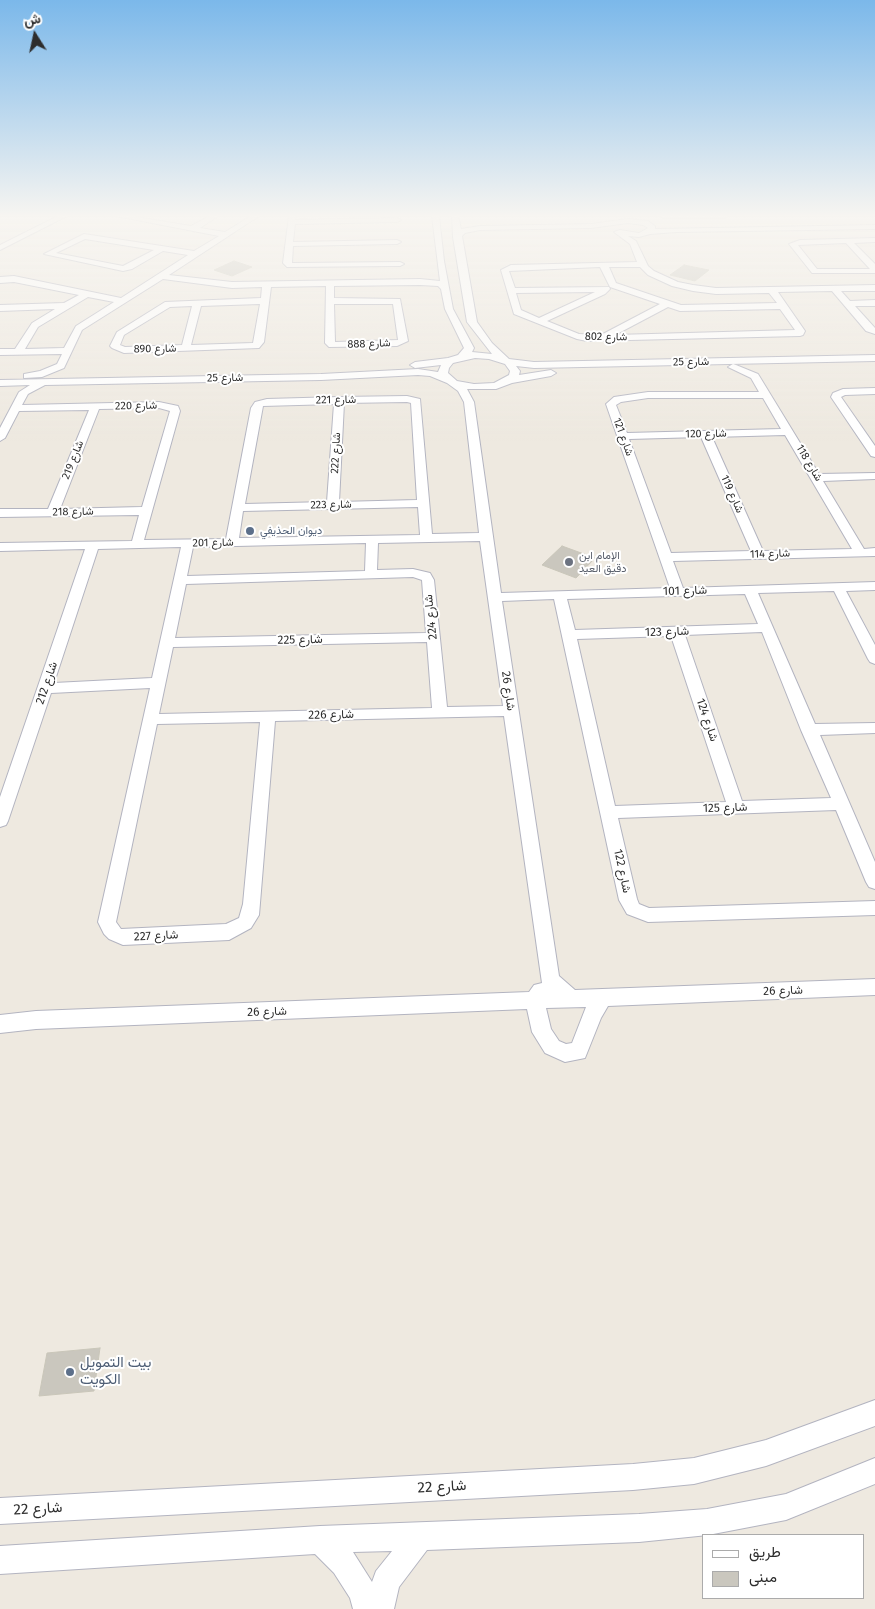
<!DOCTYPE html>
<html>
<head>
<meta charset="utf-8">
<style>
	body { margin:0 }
	#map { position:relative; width:875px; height:1609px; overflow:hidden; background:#eee9e0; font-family:"Fira Sans",Vazirmatn,sans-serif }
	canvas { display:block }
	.legend { position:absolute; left:702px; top:1534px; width:162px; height:65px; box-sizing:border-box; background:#fff; border:1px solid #ababab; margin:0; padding:6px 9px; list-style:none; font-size:15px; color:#2d2d2d }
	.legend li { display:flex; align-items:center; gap:10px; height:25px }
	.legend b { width:25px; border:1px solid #ababab }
	.north { position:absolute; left:10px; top:10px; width:50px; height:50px; -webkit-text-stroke:4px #fff; paint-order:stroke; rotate:350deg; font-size:14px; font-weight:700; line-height:20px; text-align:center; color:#2d2d2d }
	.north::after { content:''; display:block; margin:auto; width:18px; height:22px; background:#2d2d2d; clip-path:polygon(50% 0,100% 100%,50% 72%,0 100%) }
</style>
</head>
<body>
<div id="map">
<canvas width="875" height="1609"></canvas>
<ul class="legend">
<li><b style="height:6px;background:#fff"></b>طريق</li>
<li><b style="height:14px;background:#cac7be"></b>مبنى</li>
</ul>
<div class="north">ش</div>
</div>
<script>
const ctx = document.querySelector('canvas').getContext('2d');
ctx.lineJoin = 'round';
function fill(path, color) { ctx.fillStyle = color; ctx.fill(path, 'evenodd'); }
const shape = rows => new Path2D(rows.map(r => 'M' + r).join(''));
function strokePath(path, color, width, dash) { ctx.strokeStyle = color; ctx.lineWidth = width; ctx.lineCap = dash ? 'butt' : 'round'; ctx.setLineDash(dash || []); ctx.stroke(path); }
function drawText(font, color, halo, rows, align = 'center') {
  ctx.font = font + ' "Fira Sans",Vazirmatn,sans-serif'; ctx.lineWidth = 4; ctx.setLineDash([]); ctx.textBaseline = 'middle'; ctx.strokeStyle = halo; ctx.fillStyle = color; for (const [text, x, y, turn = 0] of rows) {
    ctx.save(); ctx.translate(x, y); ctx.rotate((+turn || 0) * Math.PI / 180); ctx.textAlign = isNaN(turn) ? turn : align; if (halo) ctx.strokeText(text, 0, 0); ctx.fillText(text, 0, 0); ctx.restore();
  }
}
const building = shape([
	[234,261,252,267,232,276,214,270,234,261],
	[684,265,709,270,695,281,670,275,684,265],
	[562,546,595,558,576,578,542,565,562,546],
	[100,1348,94,1391,39,1396,47,1353,100,1348]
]);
fill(building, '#cac7be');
strokePath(building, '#c9c6b9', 1);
const minor = shape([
	[58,216,67,216,0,250,0,245,58,216],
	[116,216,130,216,191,226,210,216,218,216,200,228,225,232,251,216,259,216,169,275,232,282,420,279,440,281,432,216,439,216,444,261,453,309,474,348,472,352,492,354,467,322,453,237,452,216,458,216,461,229,480,226,591,224,628,219,648,221,655,226,655,229,875,225,875,229,677,232,650,234,639,237,628,236,636,241,648,266,654,271,678,282,693,285,716,288,875,285,875,291,841,291,850,301,875,300,875,306,855,306,875,328,875,334,866,331,832,291,778,292,805,331,803,335,800,336,587,341,577,339,514,314,501,270,511,265,637,262,630,244,614,232,620,230,639,233,648,228,643,225,628,223,591,228,480,230,465,233,462,236,477,322,492,343,509,359,534,362,875,355,875,361,534,368,516,366,520,371,519,375,551,370,556,373,551,376,512,383,496,389,467,389,474,402,501,593,670,588,606,404,614,397,648,392,759,392,751,378,728,367,733,364,736,365,758,374,819,474,875,473,875,479,823,481,864,549,875,548,875,556,673,561,683,588,875,582,875,590,846,591,875,645,875,664,870,662,868,659,834,591,758,593,815,724,875,723,875,733,820,735,875,862,875,889,869,887,866,882,836,810,618,818,637,899,639,904,649,908,875,901,875,915,648,922,627,914,619,900,554,599,502,601,559,976,575,990,875,979,875,995,608,1006,601,1018,585,1058,565,1062,545,1053,532,1032,527,1009,36,1029,0,1033,0,1015,36,1011,529,992,534,985,542,983,504,716,275,721,259,915,251,928,229,940,123,945,109,939,104,934,98,922,150,688,51,693,8,821,6,825,0,827,0,797,85,549,0,551,0,543,132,541,139,515,0,517,0,509,48,509,89,410,19,411,5,438,0,441,0,428,19,392,30,385,0,386,0,380,321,374,418,369,438,372,441,365,415,368,410,365,415,362,448,358,458,355,464,348,445,309,441,289,438,286,420,285,334,286,334,298,400,299,408,341,397,346,329,347,325,343,326,286,271,287,264,342,259,348,124,353,112,348,110,346,117,332,165,302,261,298,262,287,232,288,163,279,82,330,64,368,42,377,24,378,24,374,40,371,57,364,62,354,0,355,0,349,15,349,32,323,55,309,0,311,0,305,64,303,79,295,14,282,0,283,0,277,14,276,121,298,188,255,163,251,132,269,123,271,44,254,84,234,194,251,219,236,116,216],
	[85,239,154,250,123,266,56,253,85,239],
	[600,267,610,287,660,304,601,335,579,334,547,321,605,294,610,289,609,287,515,288,509,271,600,267],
	[609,267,640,267,648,275,672,286,693,291,716,294,769,293,777,303,681,305,616,283,609,267],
	[595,292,539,318,521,310,516,293,595,292],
	[88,297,114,302,76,326,64,348,25,349,38,327,88,297],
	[260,304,253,343,191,345,201,306,260,304],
	[334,304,393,304,398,340,335,342,334,304],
	[192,306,182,345,125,347,120,345,124,335,170,307,192,306],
	[668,307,680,311,780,309,795,330,615,335,668,307],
	[475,358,489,359,505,364,510,371,509,375,494,383,474,384,457,381,448,373,449,368,453,363,475,358],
	[418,375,430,376,447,383,458,391,464,402,479,533,432,534,420,399,407,396,339,397,267,399,255,402,251,408,226,539,144,540,180,411,178,406,159,402,22,405,28,394,45,385,321,380,418,375],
	[648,398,763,398,781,429,627,433,616,405,621,402,648,398],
	[407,402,411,403,417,500,339,502,344,403,407,402],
	[334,404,327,502,245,504,263,406,334,404],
	[159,408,170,411,142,507,60,509,99,409,159,408],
	[785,435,852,549,763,551,712,437,785,435],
	[701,437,751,551,671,553,629,439,701,437],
	[418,507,420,535,239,538,243,511,418,507],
	[480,541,503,706,447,707,434,580,430,573,413,569,377,570,378,543,480,541],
	[366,543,365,571,187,576,193,547,366,543],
	[181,547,152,678,54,683,98,549,181,547],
	[413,577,422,580,426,633,175,638,186,584,413,577],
	[745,594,758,624,575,630,567,599,745,594],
	[762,632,801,730,831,798,742,801,685,635,762,632],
	[671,636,726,802,615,806,577,639,671,636],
	[427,642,432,708,159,714,173,647,427,642],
	[260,722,243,904,239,918,226,924,121,929,116,922,157,724,260,722],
	[586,1007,572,1043,566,1044,559,1041,551,1029,546,1008,586,1007],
	[289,216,295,216,295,220,397,218,401,220,397,222,295,224,293,242,397,240,401,242,397,244,293,246,292,263,400,262,404,264,400,266,287,267,283,263,289,216],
	[660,216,728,216,724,218,664,218,660,216],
	[875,238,875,242,854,243,875,264,875,273,812,273,789,244,800,240,875,238],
	[846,243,870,269,817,269,798,245,846,243],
	[875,388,875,394,845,395,841,397,875,446,875,457,871,456,831,397,833,393,843,389,875,388],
	[875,1400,875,1426,766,1466,694,1484,633,1490,0,1524,0,1498,633,1464,694,1458,766,1440,875,1400],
	[875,1458,875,1484,786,1520,708,1535,639,1542,427,1550,399,1587,394,1609,353,1609,350,1598,334,1573,315,1554,0,1574,0,1546,320,1526,639,1514,707,1509,786,1494,875,1458],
	[392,1551,376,1571,372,1582,353,1552,392,1551]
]);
strokePath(minor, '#b3b4c0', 2);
fill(minor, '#fff');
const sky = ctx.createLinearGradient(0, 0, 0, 441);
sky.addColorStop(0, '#7bb8ea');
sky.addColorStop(0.49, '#f7f5f1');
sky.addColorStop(1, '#f7f5f100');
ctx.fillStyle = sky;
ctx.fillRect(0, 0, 875, 441);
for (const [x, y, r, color] of [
	[250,531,5,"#5c6f8a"],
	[569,562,5,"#6b7280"],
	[70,1372,5,"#5c6f8a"]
]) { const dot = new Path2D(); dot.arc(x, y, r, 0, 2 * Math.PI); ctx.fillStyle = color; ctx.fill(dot); strokePath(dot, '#fff', 2); }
drawText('11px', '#2d2d2d', '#fff', [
	["شارع 802",606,337,1],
	["شارع 888",369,344,-2],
	["شارع 890",155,349,-1],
	["شارع 25",691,362,-1],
	["شارع 25",225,378,-1],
	["شارع 221",336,400,-1],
	["شارع 220",136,406,-1],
	["شارع 120",706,434,-1],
	["شارع 121",623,437,70],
	["شارع 222",336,453,-87],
	["شارع 219",73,460,-68],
	["شارع 118",809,463,59],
	["شارع 119",732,494,66],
	["شارع 223",331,505,-1],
	["شارع 218",73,512,-1],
	["شارع 201",213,543,-1],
	["شارع 114",770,554,-2]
]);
drawText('11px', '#4e5e75', '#fff', [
	["ديوان الحذيفي",260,531]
], 'left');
drawText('11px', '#5b616d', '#fff', [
	["الإمام ابن",579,556],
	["دقيق العيد",579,569]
], 'left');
drawText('12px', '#2d2d2d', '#fff', [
	["شارع 101",685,591,-2],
	["شارع 224",431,617,-96],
	["شارع 123",667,632,-2],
	["شارع 225",300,640,-1],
	["شارع 212",47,683,-71],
	["شارع 26",508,691,82],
	["شارع 226",331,715,-1],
	["شارع 124",707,720,71],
	["شارع 125",725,808,-2],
	["شارع 122",622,871,78],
	["شارع 227",156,936,-3],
	["شارع 26",783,991,-2],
	["شارع 26",267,1012,-2]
]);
drawText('15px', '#4e5e75', '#fff', [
	["بيت التمويل",80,1363],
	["الكويت",80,1380]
], 'left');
drawText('15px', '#2d2d2d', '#fff', [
	["شارع 22",442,1487,-3],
	["شارع 22",38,1509,-3]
]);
</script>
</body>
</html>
